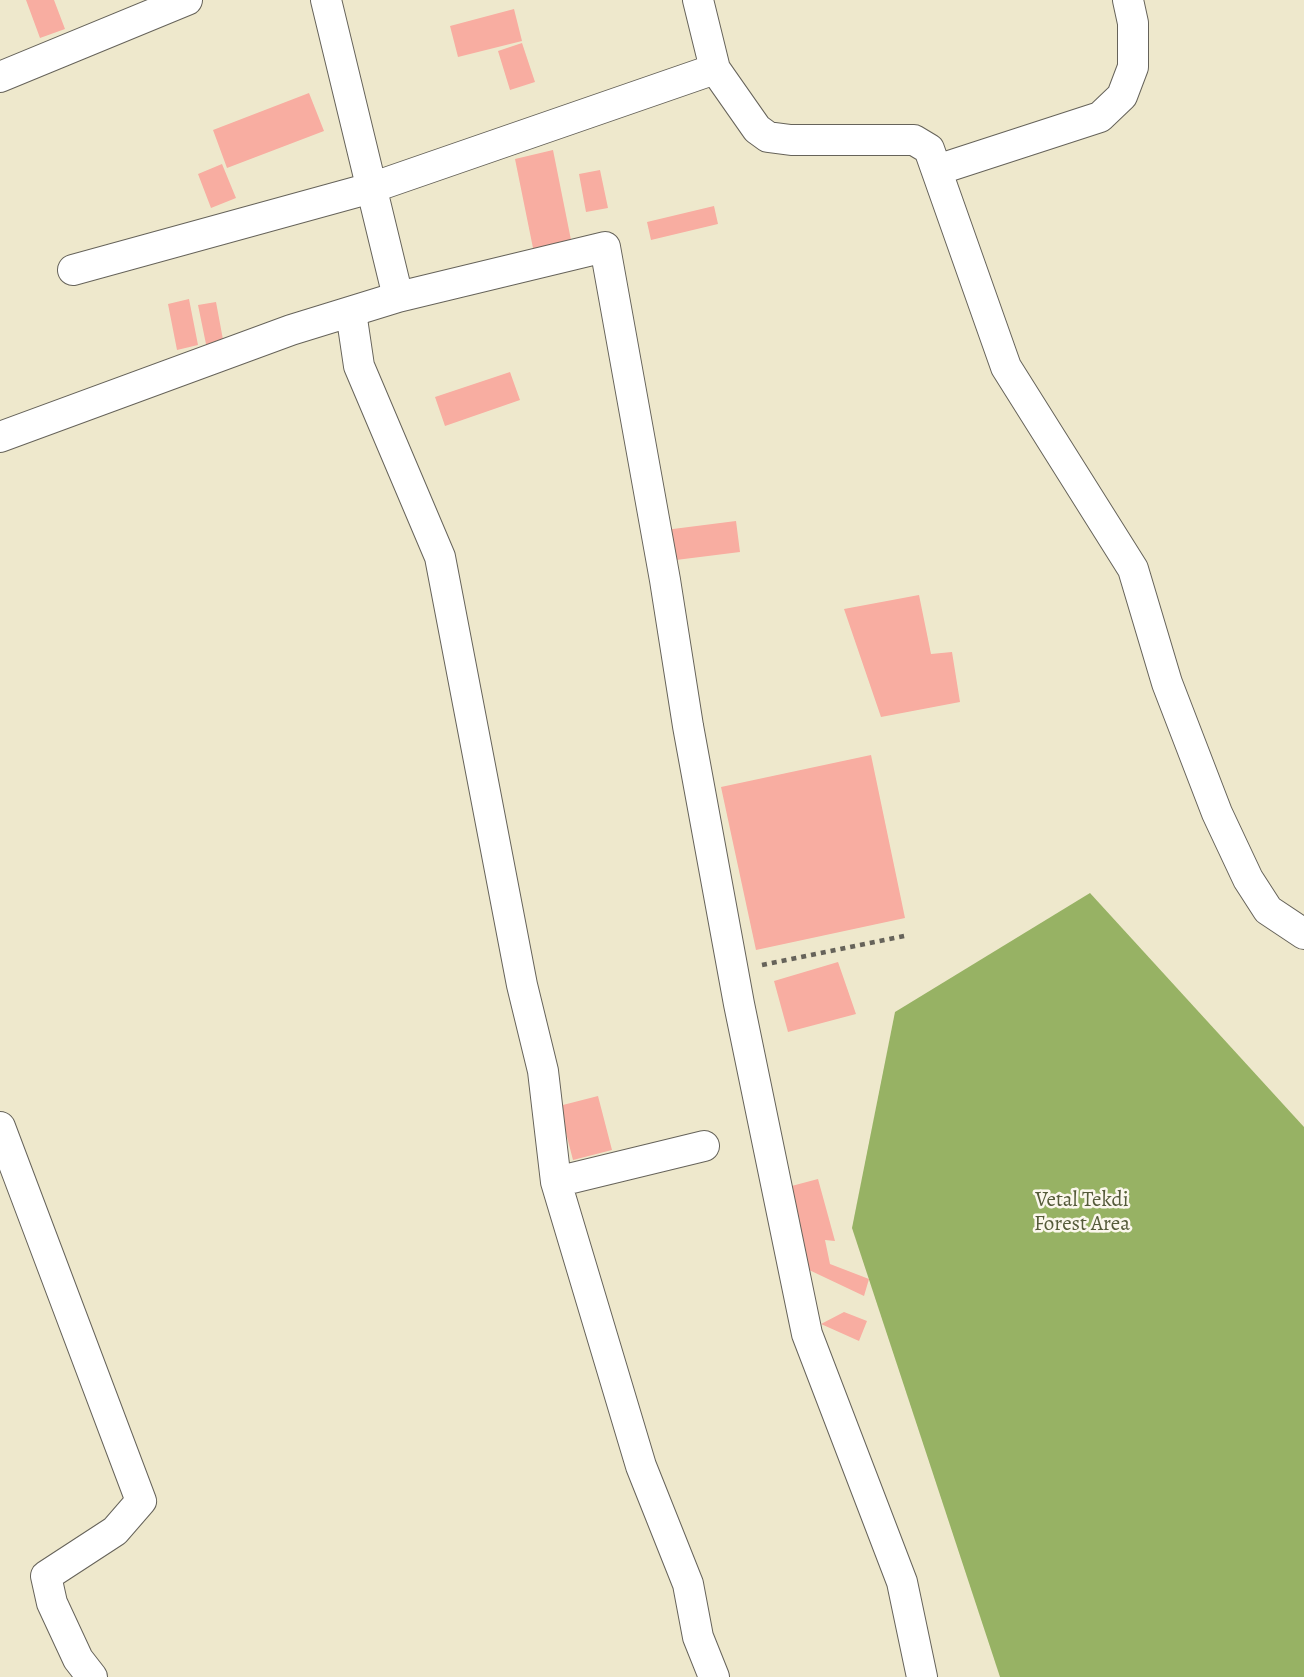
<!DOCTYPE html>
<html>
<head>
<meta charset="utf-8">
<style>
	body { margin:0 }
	canvas { display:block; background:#eee8cc }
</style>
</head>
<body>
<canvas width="1304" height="1677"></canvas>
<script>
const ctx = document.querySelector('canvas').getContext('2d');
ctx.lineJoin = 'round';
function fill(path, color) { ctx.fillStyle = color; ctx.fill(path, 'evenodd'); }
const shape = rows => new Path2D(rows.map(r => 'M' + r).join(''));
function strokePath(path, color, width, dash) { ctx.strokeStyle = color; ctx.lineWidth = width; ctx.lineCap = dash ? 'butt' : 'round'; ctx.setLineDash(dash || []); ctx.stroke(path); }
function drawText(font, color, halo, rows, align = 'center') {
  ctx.font = font + ' Alegreya,serif'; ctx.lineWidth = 5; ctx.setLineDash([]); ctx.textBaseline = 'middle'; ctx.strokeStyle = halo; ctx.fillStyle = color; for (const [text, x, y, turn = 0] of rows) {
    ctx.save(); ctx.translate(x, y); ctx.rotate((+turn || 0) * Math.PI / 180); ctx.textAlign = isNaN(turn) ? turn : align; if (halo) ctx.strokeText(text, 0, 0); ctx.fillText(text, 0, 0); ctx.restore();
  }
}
fill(shape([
	[1090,893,1304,1127,1304,1677,1000,1677,852,1228,895,1012]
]), '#97b264');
fill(shape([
	[26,0,54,0,65,29,40,38],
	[514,9,522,41,458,57,450,26],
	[522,43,535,82,510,90,498,51],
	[309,93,324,131,227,168,213,130],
	[553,150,572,245,534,253,515,159],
	[222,164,236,198,211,208,198,174],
	[600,170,608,208,586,212,579,174],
	[714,206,718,224,651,240,647,222],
	[189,299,198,345,177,350,168,304],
	[216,302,224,345,207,349,198,305],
	[510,372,520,400,445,426,435,397],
	[736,521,740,552,668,561,665,530],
	[919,595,931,654,952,652,960,702,881,717,844,609],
	[871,755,905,918,756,950,721,787],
	[838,962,856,1014,788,1032,774,981],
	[598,1096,612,1150,573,1160,559,1106],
	[818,1179,835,1241,825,1240,830,1264,869,1279,864,1296,807,1269,784,1188],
	[844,1312,867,1321,859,1341,821,1324]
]), '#f8ada1');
const minor = shape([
	[715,69,757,129,768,137,791,140,914,140,929,149,1006,367,1133,569,1167,683,1217,813,1248,879,1268,910,1304,934],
	[0,77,187,0],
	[937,170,1100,117,1122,96,1133,67,1133,23,1128,0],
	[73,270,371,188,715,69,698,0],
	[398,297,605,247,665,580,688,726,739,1004,807,1334,902,1582,922,1677],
	[351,312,359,366,440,557,522,985,543,1071,556,1182,641,1466,688,1584,698,1637,714,1677],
	[0,437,291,330,398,297,326,0],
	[0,1127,141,1501,115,1531,46,1576,52,1603,78,1659,92,1677],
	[556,1182,704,1146]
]);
strokePath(minor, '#66635a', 32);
strokePath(shape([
	[762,965,909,935]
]), '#66635a', 4.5, [5, 5]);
strokePath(minor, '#fff', 30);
drawText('21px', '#555b3a', '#fbf7ec', [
	["Vetal Tekdi",1082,1201],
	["Forest Area",1082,1225]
]);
</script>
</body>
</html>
